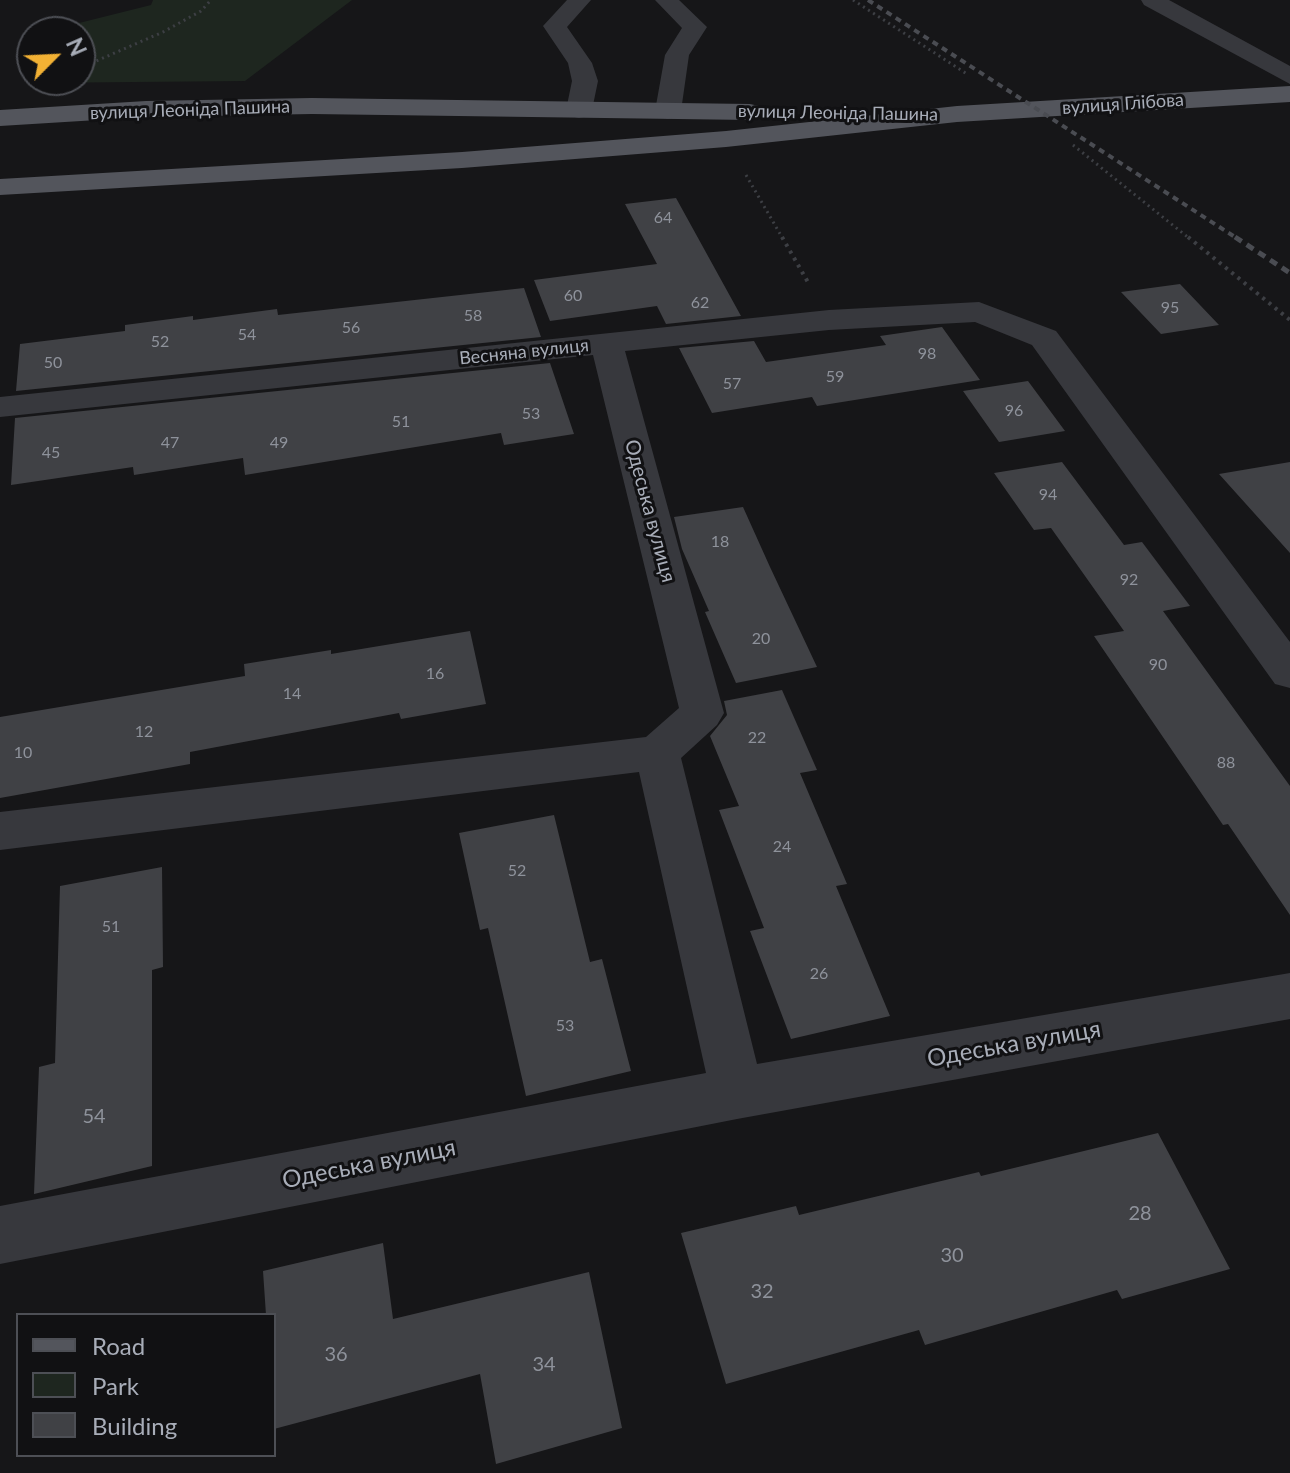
<!DOCTYPE html>
<html>
<head>
<meta charset="utf-8">
<style>
	body { margin:0 }
	#map { position:relative; width:1290px; height:1473px; overflow:hidden; background:#161618; font-family:Lato,sans-serif }
	canvas { display:block }
	.legend { position:absolute; left:16px; top:1313px; width:260px; height:144px; box-sizing:border-box; background:#111113; border:2px solid #4d4f55; margin:0; padding:10px 14px; list-style:none; font-size:24px; color:#a8adb8 }
	.legend li { display:flex; align-items:center; gap:16px; height:40px }
	.legend b { width:40px; border:2px solid #4d4f55 }
	.north { position:absolute; left:16px; top:16px; width:80px; height:80px; box-sizing:border-box; background:#111113; border:2px solid #4d4f55; border-radius:50%; rotate:66deg; font-size:22px; font-weight:700; line-height:32px; text-align:center; color:#a8adb8 }
	.north::after { content:''; display:block; margin:auto; width:28px; height:36px; background:#f2b134; clip-path:polygon(50% 0,100% 100%,50% 72%,0 100%) }
</style>
</head>
<body>
<div id="map">
<canvas width="1290" height="1473"></canvas>
<ul class="legend">
<li><b style="height:10px;background:#53555c"></b>Road</li>
<li><b style="height:22px;background:#1e261f"></b>Park</li>
<li><b style="height:22px;background:#404145"></b>Building</li>
</ul>
<div class="north">N</div>
</div>
<script>
const ctx = document.querySelector('canvas').getContext('2d');
ctx.lineJoin = 'round';
function fill(path, color) { ctx.fillStyle = color; ctx.fill(path, 'evenodd'); }
const shape = rows => new Path2D(rows.map(r => 'M' + r).join(''));
function strokePath(path, color, width, dash) { ctx.strokeStyle = color; ctx.lineWidth = width; ctx.lineCap = dash ? 'butt' : 'round'; ctx.setLineDash(dash || []); ctx.stroke(path); }
function drawText(font, color, halo, rows, align = 'center') {
  ctx.font = font + ' Lato,sans-serif'; ctx.lineWidth = 6; ctx.setLineDash([]); ctx.textBaseline = 'middle'; ctx.strokeStyle = halo; ctx.fillStyle = color; for (const [text, x, y, turn = 0] of rows) {
    ctx.save(); ctx.translate(x, y); ctx.rotate((+turn || 0) * Math.PI / 180); ctx.textAlign = isNaN(turn) ? turn : align; if (halo) ctx.strokeText(text, 0, 0); ctx.fillText(text, 0, 0); ctx.restore();
  }
}
fill(shape([
	[153,0,352,0,245,81,28,83,32,73,32,80,80,80,80,32,51,30,151,5]
]), '#1e261f');
fill(shape([
	[676,198,741,316,666,324,657,306,550,321,534,280,657,264,625,204],
	[1180,284,1219,325,1161,334,1121,292],
	[524,288,541,337,16,391,20,344,125,331,125,325,193,316,193,320,277,309,278,315],
	[942,327,980,380,817,406,812,397,712,413,679,348,754,341,766,362,886,345,880,336],
	[550,363,574,434,504,445,501,433,245,475,243,458,134,475,133,467,11,485,15,418],
	[1028,381,1065,431,999,442,963,391],
	[1062,462,1124,545,1142,542,1190,606,1163,611,1290,786,1290,915,1228,824,1223,825,1094,636,1124,631,1051,528,1034,530,994,473],
	[1290,462,1290,553,1219,474],
	[743,507,770,567,817,667,736,683,705,612,709,611,682,549,674,517],
	[470,631,486,704,401,719,399,713,190,752,190,764,0,798,0,717,245,676,244,664,331,650,331,654],
	[782,690,817,770,800,773,847,884,836,886,890,1016,791,1039,750,931,764,928,719,810,739,806,710,736,727,715,724,701],
	[554,815,590,962,602,959,631,1071,526,1096,488,928,480,930,459,833],
	[162,867,163,967,152,970,152,1166,34,1194,39,1067,55,1063,60,886],
	[1158,1133,1230,1269,1122,1299,1117,1290,925,1345,919,1330,726,1384,681,1233,796,1206,799,1215,979,1172,981,1176],
	[383,1243,393,1319,589,1272,622,1428,496,1464,480,1374,274,1429,274,1315,266,1315,263,1271]
]), '#404145');
strokePath(shape([
	[853,0,967,74],
	[80,68,163,32,201,11,211,0],
	[1073,145,1190,239],
	[746,175,783,239]
]), '#3d3f44', 3, [2, 4]);
strokePath(shape([
	[782,237,809,284],
	[1188,237,1290,320]
]), '#3d3f44', 4, [3, 5]);
fill(shape([
	[567,0,591,0,567,27,592,63,598,81,592,110,588,116,579,118,570,116,566,110,572,81,568,63,543,26,567,0],
	[655,0,679,0,707,27,689,55,681,111,677,117,668,119,659,117,655,111,665,55,682,28,655,0],
	[1141,0,1169,0,1290,66,1290,84,1144,5,1141,0],
	[979,302,1056,331,1290,642,1290,688,1275,684,1032,345,975,322,829,330,625,351,724,713,717,725,681,758,757,1064,1290,973,1290,1019,737,1119,0,1264,0,1206,706,1073,639,772,0,850,0,812,646,737,679,708,593,355,0,417,0,397,829,310,979,302]
]), '#37383d');
fill(shape([
	[1290,86,1290,102,957,122,726,147,462,168,0,195,0,179,462,152,726,131,957,106,1290,86],
	[312,98,750,104,759,106,763,112,759,118,750,120,312,114,146,117,0,126,0,110,146,101,312,98]
]), '#53555c');
strokePath(shape([
	[868,0,1238,239]
]), '#4a4c52', 4, [6, 5]);
strokePath(shape([
	[1235,237,1290,273]
]), '#4a4c52', 5, [8, 6]);
drawText('16px', '#8e929b', null, [
	["64",663,218],
	["60",573,296],
	["62",700,303],
	["95",1170,308],
	["58",473,316],
	["56",351,328],
	["54",247,335],
	["52",160,342],
	["98",927,354],
	["50",53,363],
	["59",835,377],
	["57",732,384],
	["96",1014,411],
	["53",531,414],
	["51",401,422],
	["47",170,443],
	["49",279,443],
	["45",51,453],
	["94",1048,495],
	["18",720,542],
	["92",1129,580],
	["20",761,639],
	["90",1158,665],
	["16",435,674],
	["14",292,694],
	["12",144,732],
	["22",757,738],
	["10",23,753],
	["88",1226,763],
	["24",782,847],
	["52",517,871],
	["51",111,927],
	["26",819,974],
	["53",565,1026]
]);
drawText('18px', '#a8adb8', '#111113', [
	["вулиця Глібова",1123,104,-4],
	["вулиця Леоніда Пашина",190,110,-2],
	["вулиця Леоніда Пашина",838,113,1],
	["Весняна вулиця",524,352,-6]
]);
drawText('20px', '#a8adb8', '#111113', [
	["Одеська вулиця",650,511,75]
]);
drawText('20px', '#8e929b', null, [
	["54",94,1117],
	["28",1140,1214],
	["30",952,1256],
	["32",762,1292],
	["36",336,1355],
	["34",544,1365]
]);
drawText('24px', '#a8adb8', '#111113', [
	["Одеська вулиця",1014,1044,-10],
	["Одеська вулиця",369,1164,-11]
]);
</script>
</body>
</html>
